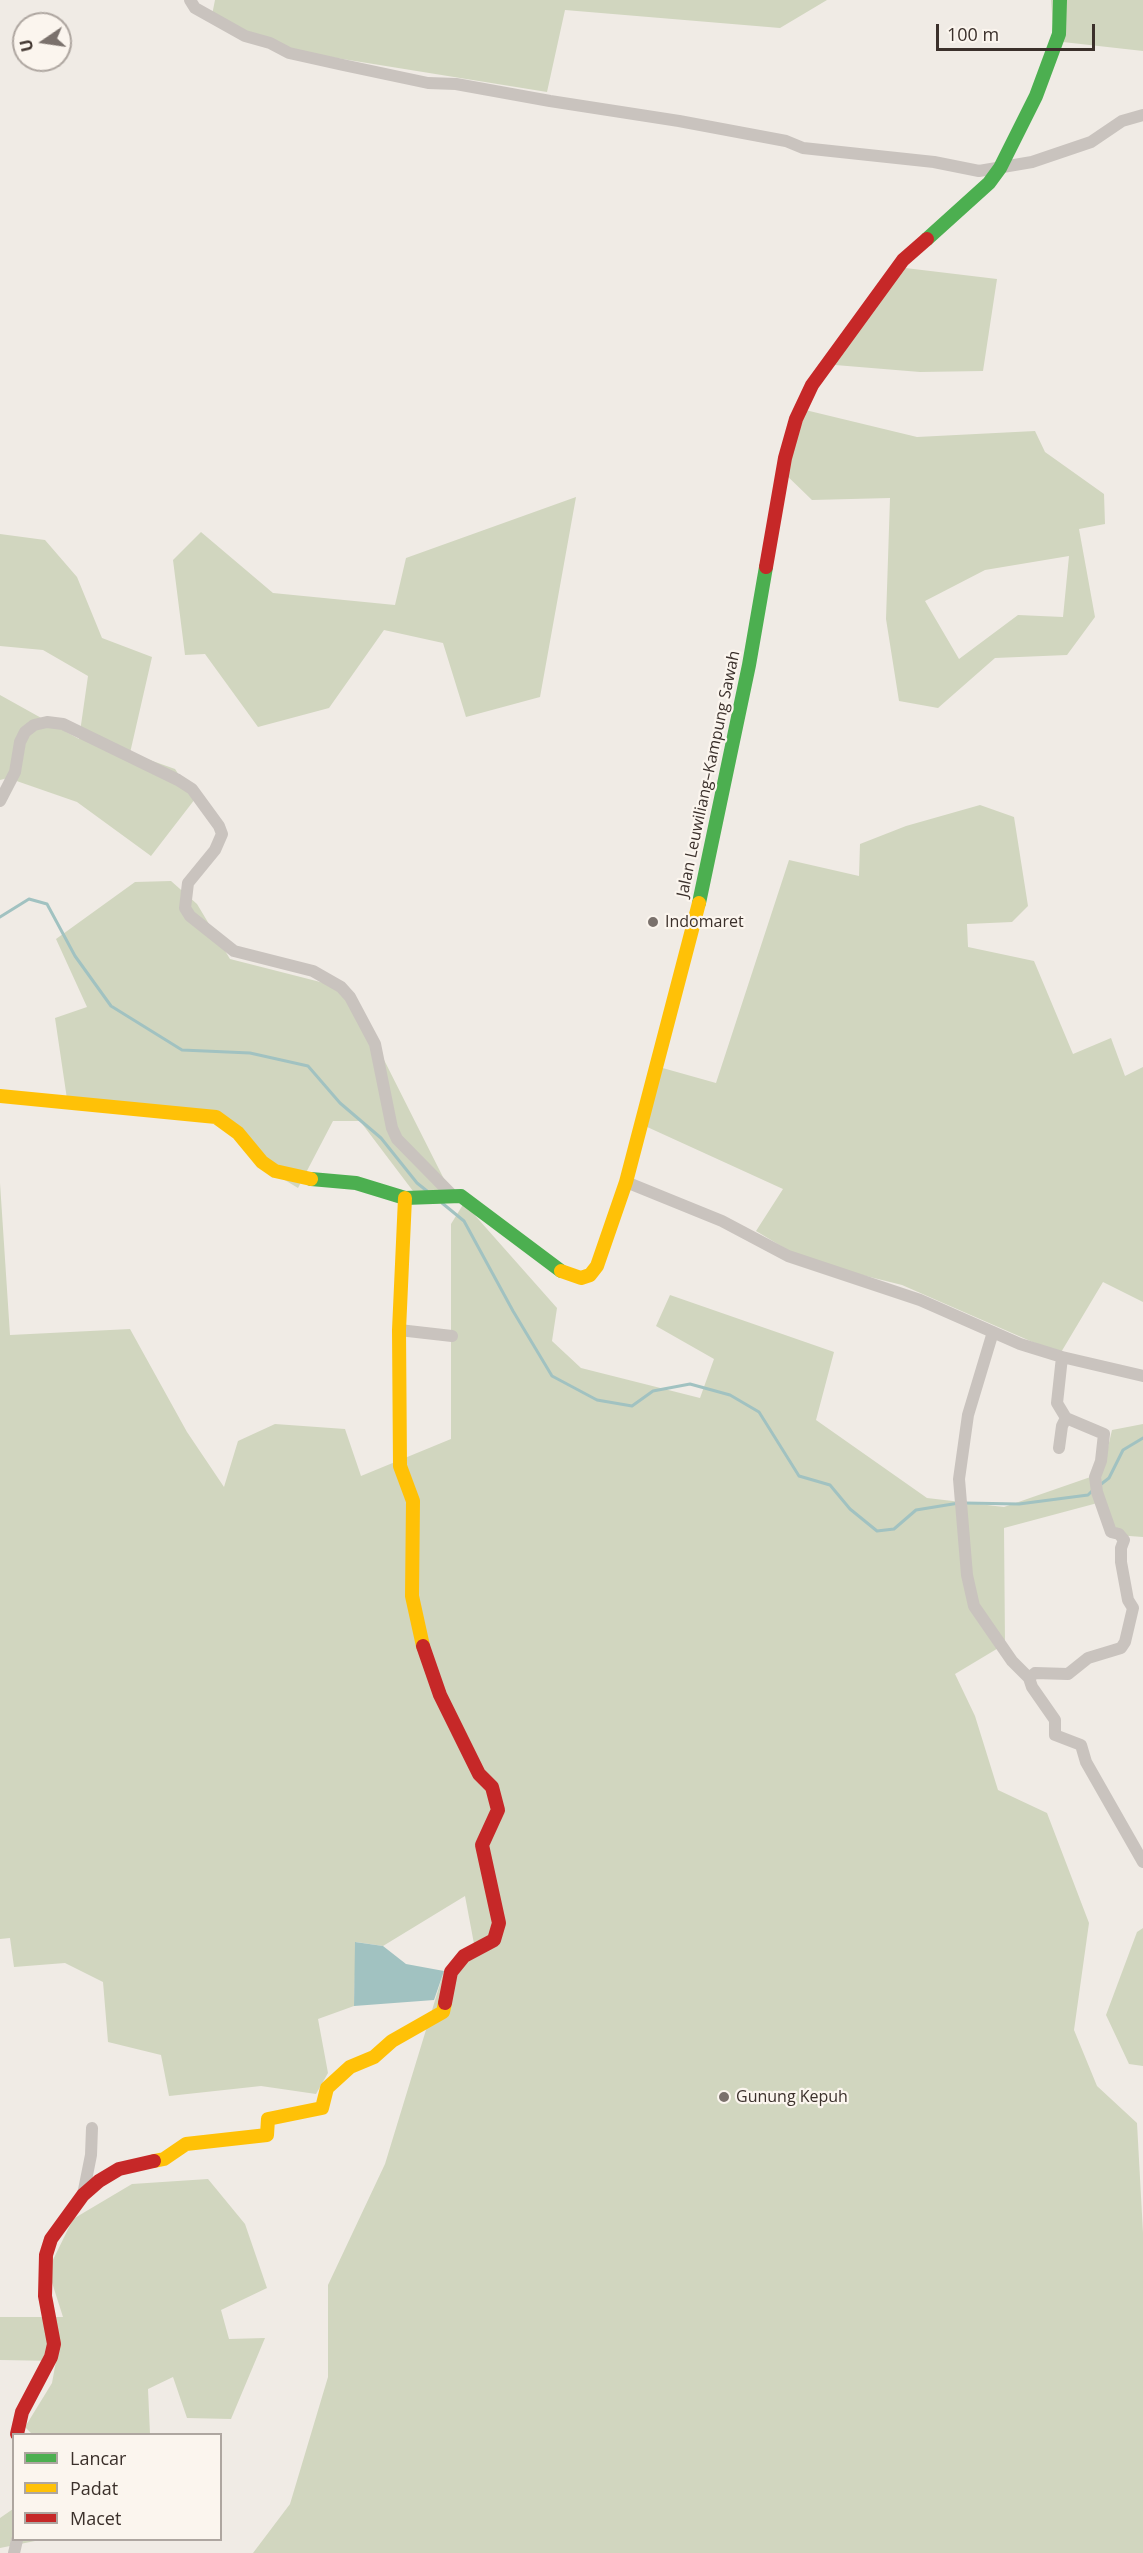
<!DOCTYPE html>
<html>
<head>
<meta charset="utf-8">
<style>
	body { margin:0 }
	#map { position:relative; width:1143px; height:2553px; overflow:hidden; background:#f0ebe5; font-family:"Open Sans",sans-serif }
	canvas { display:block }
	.legend { position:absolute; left:12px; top:2433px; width:210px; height:108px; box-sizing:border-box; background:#fbf5ee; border:2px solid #aea6a0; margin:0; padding:8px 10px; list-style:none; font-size:18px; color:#3b302b }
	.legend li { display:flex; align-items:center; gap:12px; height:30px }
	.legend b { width:30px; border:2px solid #aea6a0 }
	.north { position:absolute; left:12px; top:12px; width:60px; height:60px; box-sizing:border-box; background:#fbf5ee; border:2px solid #aea6a0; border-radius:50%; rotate:257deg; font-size:16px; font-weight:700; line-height:24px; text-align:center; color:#3b302b }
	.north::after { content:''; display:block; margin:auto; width:21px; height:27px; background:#7a716c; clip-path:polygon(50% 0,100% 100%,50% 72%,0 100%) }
	.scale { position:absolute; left:936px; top:24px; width:159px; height:27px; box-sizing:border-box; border:3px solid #3b302b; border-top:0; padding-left:8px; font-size:18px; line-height:21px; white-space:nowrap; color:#3b302b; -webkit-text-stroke:4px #fbf5ee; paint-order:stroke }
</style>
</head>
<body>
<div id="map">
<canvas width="1143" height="2553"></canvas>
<ul class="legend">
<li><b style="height:8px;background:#4caf50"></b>Lancar</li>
<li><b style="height:8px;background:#ffc107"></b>Padat</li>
<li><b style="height:8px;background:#c62828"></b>Macet</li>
</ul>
<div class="north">U</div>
<div class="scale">100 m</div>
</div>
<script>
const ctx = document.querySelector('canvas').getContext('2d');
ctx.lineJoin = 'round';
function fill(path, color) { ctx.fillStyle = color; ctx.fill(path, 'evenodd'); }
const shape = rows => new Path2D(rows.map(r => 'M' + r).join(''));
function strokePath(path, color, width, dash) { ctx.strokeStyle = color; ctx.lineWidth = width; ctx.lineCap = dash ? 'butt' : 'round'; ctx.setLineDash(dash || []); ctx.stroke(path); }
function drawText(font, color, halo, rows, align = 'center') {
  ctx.font = font + ' "Open Sans",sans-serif'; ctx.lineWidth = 4.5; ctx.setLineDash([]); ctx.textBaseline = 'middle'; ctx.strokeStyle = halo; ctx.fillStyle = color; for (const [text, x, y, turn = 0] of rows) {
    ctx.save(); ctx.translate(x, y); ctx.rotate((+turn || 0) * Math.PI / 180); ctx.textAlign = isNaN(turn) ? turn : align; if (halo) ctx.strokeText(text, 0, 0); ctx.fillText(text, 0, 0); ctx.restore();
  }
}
fill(shape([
	[215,0,827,0,780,28,565,10,547,92,299,52,211,20],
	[1051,0,1143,0,1143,51,1054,41],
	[897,267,997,279,983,371,920,372,823,364],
	[797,408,917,437,1035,431,1045,452,1104,494,1105,524,1079,529,1095,617,1067,655,995,658,938,708,899,701,886,619,890,498,812,500,781,470],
	[1069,556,1063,617,1018,615,959,659,925,601,985,570],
	[576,497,540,697,466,717,443,643,384,630,329,708,258,727,205,654,185,655,173,560,201,532,273,593,395,605,406,558],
	[0,534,45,540,77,577,102,638,152,657,130,753,175,769,195,799,151,856,77,802,8,778,0,780,0,695,79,739,88,676,43,650,0,646],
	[980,805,1014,817,1028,906,1012,922,967,924,968,947,1034,961,1073,1054,1111,1038,1125,1076,1143,1067,1143,1302,1103,1282,1060,1354,902,1285,806,1261,756,1231,783,1189,645,1126,659,1067,716,1083,789,860,859,876,860,844,906,826],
	[171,881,197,904,230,959,336,986,372,1036,448,1187,419,1199,360,1121,333,1121,298,1188,260,1165,222,1117,67,1099,55,1018,87,1007,56,939,135,882],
	[0,1183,10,1335,130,1329,187,1432,224,1487,238,1441,275,1424,345,1429,361,1476,451,1439,451,1224,464,1203,557,1308,552,1341,581,1368,700,1398,714,1359,656,1326,670,1295,834,1352,816,1420,927,1498,1004,1507,1102,1473,1112,1430,1143,1424,1143,1537,1116,1535,1105,1501,1004,1528,1005,1644,955,1674,975,1716,998,1790,1047,1813,1089,1923,1074,2030,1097,2086,1137,2123,1143,2233,1143,2553,253,2553,290,2504,328,2377,328,2285,385,2164,444,1971,475,1949,465,1896,383,1946,356,1942,354,2006,318,2019,328,2073,316,2094,261,2086,169,2096,161,2055,108,2042,103,1982,65,1963,14,1967,10,1938,0,1939],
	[1143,1928,1143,2066,1129,2064,1106,2015,1137,1932],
	[208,2179,245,2224,267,2288,221,2310,229,2339,265,2338,231,2419,187,2418,173,2377,148,2389,150,2434,32,2434,25,2427,52,2383,56,2361,0,2360,0,2317,63,2317,48,2270,73,2219,132,2184],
	[13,2509,14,2540,40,2540,0,2548,0,2518]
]), '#d1d6bf');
fill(shape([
	[355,1942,383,1946,406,1964,444,1971,434,2000,354,2006]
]), '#a1c2c1');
strokePath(shape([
	[0,917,29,899,47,904,75,956,111,1006,182,1050,250,1053,308,1066,340,1103,381,1138,417,1183,427,1191],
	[442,1203,464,1221,513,1311,552,1376,597,1400,632,1406,653,1391,690,1384,730,1395,759,1412,799,1476,830,1485,850,1509,877,1531,894,1529,916,1510,959,1503],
	[1100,1485,1109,1478,1123,1450,1143,1438],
	[965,1503,1019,1504,1088,1495,1092,1491]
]), '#a1c2c1', 3);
strokePath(shape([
	[190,0,195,8,245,36,270,43,289,53,343,65,428,83,456,84,550,101,679,121,786,141,803,148,934,162,979,171,1032,162,1091,142,1122,121,1143,115],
	[0,801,15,772,20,742,25,732,34,725,47,722,63,724,178,780,192,789,219,826,222,834,215,850,188,883,185,908,190,916,234,951,313,971,341,987,350,997,375,1044,392,1128,397,1139,452,1195],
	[626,1182,722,1221,788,1256,920,1300,1020,1344,1062,1357,1143,1376],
	[399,1330,452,1336],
	[993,1332,968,1415,959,1479,967,1575,974,1606,1012,1661,1029,1678],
	[1066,1418,1104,1434,1101,1461,1095,1477,1097,1492,1111,1532,1119,1534,1124,1540,1121,1548,1121,1562,1128,1600,1133,1608,1125,1642,1121,1648,1088,1658,1068,1674,1035,1673,1029,1678,1032,1687,1055,1720,1055,1735,1081,1745,1086,1762,1143,1862],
	[1059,1448,1062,1426,1066,1418,1057,1403,1062,1357],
	[83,2195,91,2155,92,2128],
	[14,2553,17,2540]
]), '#c9c3be', 12);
strokePath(shape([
	[927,239,989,183,1000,168,1036,96,1059,34,1060,0],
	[699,903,749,665,766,567],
	[311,1179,356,1183,405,1198,461,1196,561,1271]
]), '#4caf50', 14);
strokePath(shape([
	[0,1096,216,1117,238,1133,262,1162,275,1171,311,1179],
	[405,1198,399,1330,400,1466,413,1501,412,1596,423,1646],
	[561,1271,581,1278,590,1275,597,1266,626,1182,699,903],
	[154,2161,164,2159,186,2144,267,2135,268,2119,322,2108,327,2088,350,2067,374,2057,392,2041,443,2012,445,2003]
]), '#ffc107', 14);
strokePath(shape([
	[766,567,785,458,796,419,812,385,903,260,927,239],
	[423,1646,440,1695,479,1774,492,1787,498,1810,482,1845,499,1923,494,1940,464,1956,451,1972,445,2003],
	[17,2434,22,2412,51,2357,54,2344,45,2296,46,2255,51,2239,83,2195,99,2181,119,2169,154,2161]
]), '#c62828', 14);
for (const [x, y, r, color] of [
	[653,922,6,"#7a716c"],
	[724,2097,6,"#7a716c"]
]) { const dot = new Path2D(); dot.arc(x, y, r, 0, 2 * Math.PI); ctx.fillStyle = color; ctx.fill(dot); strokePath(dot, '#fbf5ee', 2); }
drawText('16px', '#3b302b', '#fbf5ee', [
	["Jalan Leuwiliang–Kampung Sawah",709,774,-78]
]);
drawText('16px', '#3b302b', '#fbf5ee', [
	["Indomaret",665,922],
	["Gunung Kepuh",736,2097]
], 'left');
</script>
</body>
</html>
